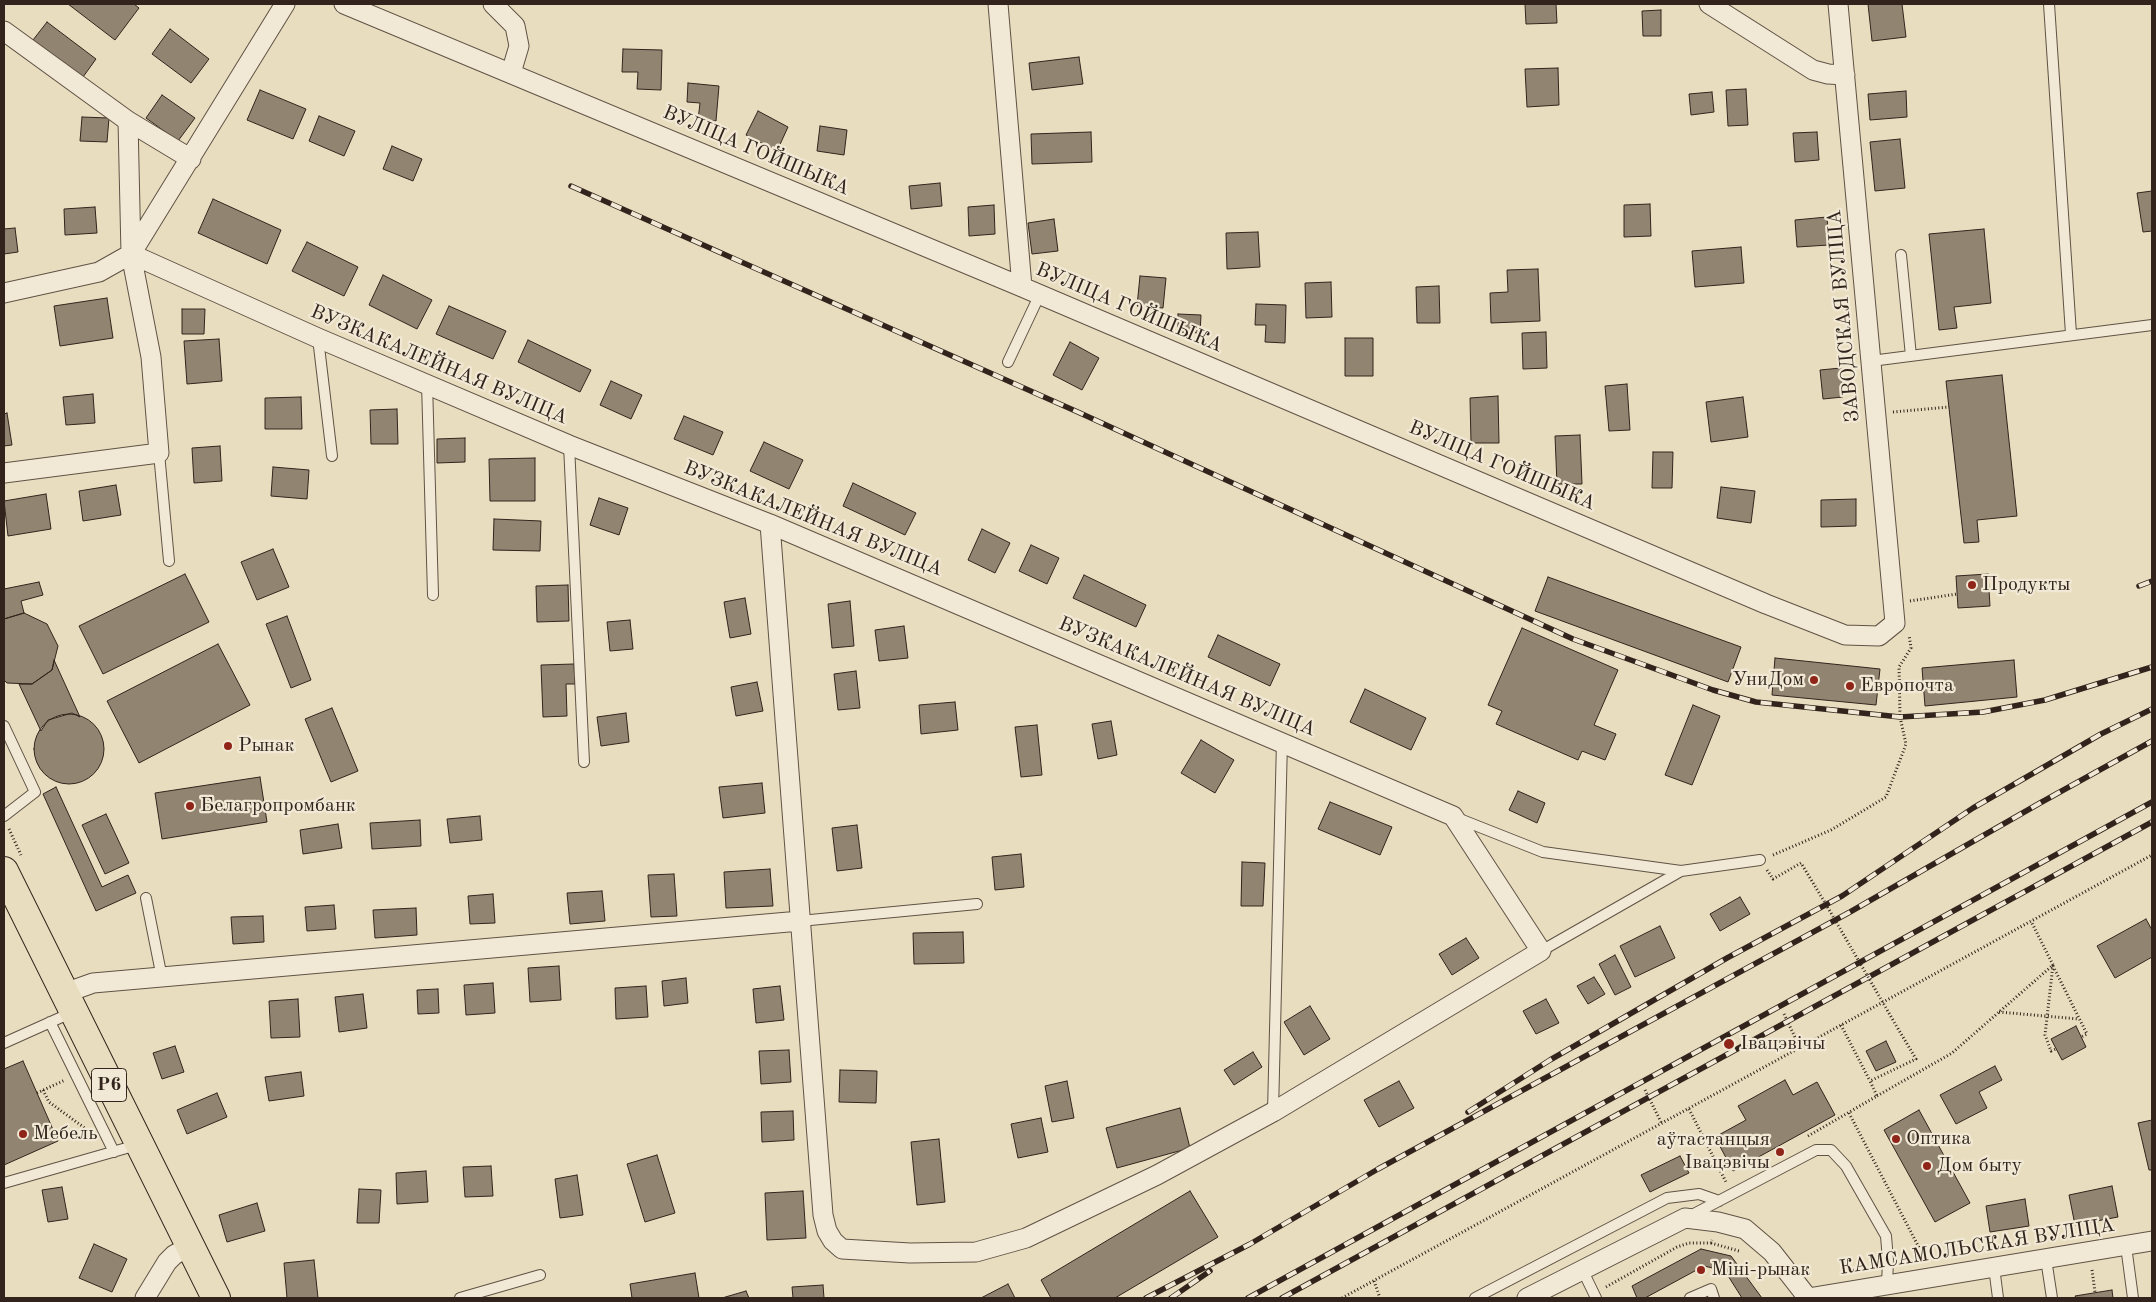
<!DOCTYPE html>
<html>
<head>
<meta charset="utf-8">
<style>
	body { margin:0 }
	#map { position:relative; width:2156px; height:1302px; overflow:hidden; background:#e9ddbf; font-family:"Old Standard TT",serif }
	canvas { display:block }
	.frame { position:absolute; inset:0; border:5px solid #32241c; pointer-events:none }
</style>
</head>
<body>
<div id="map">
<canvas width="2156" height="1302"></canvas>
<div class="frame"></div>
</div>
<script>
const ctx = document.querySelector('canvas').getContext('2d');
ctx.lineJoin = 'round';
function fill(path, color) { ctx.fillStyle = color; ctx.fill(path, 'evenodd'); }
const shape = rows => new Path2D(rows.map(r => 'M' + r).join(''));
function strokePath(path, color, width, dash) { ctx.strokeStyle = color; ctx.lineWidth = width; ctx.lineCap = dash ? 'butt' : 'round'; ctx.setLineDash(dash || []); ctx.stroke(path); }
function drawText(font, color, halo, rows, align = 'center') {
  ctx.font = font + ' "Old Standard TT",serif'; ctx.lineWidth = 4.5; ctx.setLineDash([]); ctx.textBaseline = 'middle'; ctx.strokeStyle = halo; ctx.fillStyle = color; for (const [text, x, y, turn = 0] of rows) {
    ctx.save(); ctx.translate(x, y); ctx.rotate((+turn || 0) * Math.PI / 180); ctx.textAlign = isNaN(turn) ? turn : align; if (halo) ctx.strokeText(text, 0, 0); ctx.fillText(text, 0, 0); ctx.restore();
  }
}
const building = shape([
	[68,4,134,4,139,8,115,40,68,4],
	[1525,4,1556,4,1557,23,1526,24,1525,4],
	[1868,4,1902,4,1906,37,1872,41,1868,4],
	[1661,10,1661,36,1643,36,1642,11,1661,10],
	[47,22,96,59,83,77,33,40,47,22],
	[170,29,209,59,191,83,152,54,170,29],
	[623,49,662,50,661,90,637,89,638,72,622,72,623,49],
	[1079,57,1083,84,1032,90,1029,63,1079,57],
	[1558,68,1559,105,1527,107,1525,69,1558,68],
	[688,83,719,86,716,121,698,120,700,103,687,102,688,83],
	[1746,89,1748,125,1728,126,1726,90,1746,89],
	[260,90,306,109,293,139,247,120,260,90],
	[1906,91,1907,117,1870,120,1868,94,1906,91],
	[1712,92,1714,112,1691,115,1689,94,1712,92],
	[162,95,195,118,178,141,146,118,162,95],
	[758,111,788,127,777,151,746,135,758,111],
	[319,116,355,131,344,156,309,141,319,116],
	[82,117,109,118,107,142,80,141,82,117],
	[820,126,847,130,844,155,817,151,820,126],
	[1091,132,1092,162,1032,164,1031,134,1091,132],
	[1817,132,1819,160,1795,162,1793,133,1817,132],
	[1900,139,1905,188,1875,191,1870,142,1900,139],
	[392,146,422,159,413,181,383,169,392,146],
	[940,183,942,206,911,209,909,186,940,183],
	[2152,191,2152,231,2143,232,2137,193,2152,191],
	[213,199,281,230,267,264,198,233,213,199],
	[1650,204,1651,236,1624,237,1624,205,1650,204],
	[994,205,995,234,969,236,968,207,994,205],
	[95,207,97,233,65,235,64,209,95,207],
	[1827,217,1829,245,1797,247,1795,220,1827,217],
	[1054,219,1058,251,1032,254,1028,223,1054,219],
	[15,228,18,252,4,254,4,229,15,228],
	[1984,229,1991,303,1954,307,1957,328,1939,330,1929,234,1984,229],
	[1258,232,1260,267,1227,269,1226,233,1258,232],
	[307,242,358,267,344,296,292,271,307,242],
	[1741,247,1744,283,1695,287,1692,251,1741,247],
	[1538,269,1540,321,1491,323,1490,293,1508,292,1507,270,1538,269],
	[383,275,432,300,417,329,369,305,383,275],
	[1140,276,1166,278,1163,308,1137,306,1140,276],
	[1331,282,1332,317,1306,318,1305,283,1331,282],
	[1439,286,1440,323,1417,323,1416,287,1439,286],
	[107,298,113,338,60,346,54,306,107,298],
	[1256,304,1286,305,1285,343,1265,342,1266,325,1255,325,1256,304],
	[449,306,506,331,493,359,436,334,449,306],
	[182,309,205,309,204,334,182,334,182,309],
	[1178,314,1201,315,1200,333,1178,332,1178,314],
	[1546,332,1547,368,1523,369,1522,333,1546,332],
	[1345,338,1373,338,1373,376,1345,376,1345,338],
	[219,339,222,381,187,384,184,341,219,339],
	[528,340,591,370,580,392,518,362,528,340],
	[1070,342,1099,358,1082,390,1053,375,1070,342],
	[1841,368,1843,397,1823,399,1820,370,1841,368],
	[2002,375,2017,516,1977,520,1979,542,1964,543,1946,381,2002,375],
	[611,381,642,395,631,419,600,405,611,381],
	[1627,384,1630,430,1609,431,1605,386,1627,384],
	[93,394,95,423,66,425,63,397,93,394],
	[1498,396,1499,443,1471,443,1470,398,1498,396],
	[301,397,302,429,265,429,265,398,301,397],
	[1743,397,1748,437,1711,442,1706,402,1743,397],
	[397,409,398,444,371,444,370,410,397,409],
	[7,413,12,445,4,446,4,414,7,413],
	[684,416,723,432,713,455,674,439,684,416],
	[1580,435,1582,484,1557,484,1555,436,1580,435],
	[465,438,465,462,437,463,437,439,465,438],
	[764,442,803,460,789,489,750,471,764,442],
	[220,446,222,481,194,483,192,448,220,446],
	[1653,452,1673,452,1672,488,1652,488,1653,452],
	[535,458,535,501,490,501,489,459,535,458],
	[273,467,309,470,307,499,271,496,273,467],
	[853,483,916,513,905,535,843,506,853,483],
	[116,485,121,515,83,521,79,491,116,485],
	[1721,487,1755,491,1751,523,1717,518,1721,487],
	[46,494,51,529,8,536,4,501,46,494],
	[599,498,628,508,619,535,590,525,599,498],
	[1856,499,1856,526,1821,527,1821,500,1856,499],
	[494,519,541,521,540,551,493,550,494,519],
	[982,529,1010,543,995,573,968,560,982,529],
	[1031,545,1059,558,1047,584,1019,571,1031,545],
	[273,549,289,587,257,600,241,562,273,549],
	[185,574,209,622,103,674,79,626,185,574],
	[1988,574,1990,606,1958,608,1956,576,1988,574],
	[1084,575,1146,605,1136,627,1073,598,1084,575],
	[1548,577,1741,647,1728,682,1535,611,1548,577],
	[39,582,43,595,21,601,24,613,4,619,4,589,39,582],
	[568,585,569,621,537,622,536,586,568,585],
	[745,598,751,634,730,638,724,602,745,598],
	[850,601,854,646,832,648,828,604,850,601],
	[24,613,47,624,58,646,52,670,32,684,7,683,4,680,4,619,24,613],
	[287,616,311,680,291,688,266,624,287,616],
	[630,620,633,649,610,651,607,622,630,620],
	[904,626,908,658,879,661,875,630,904,626],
	[1522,628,1618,670,1594,725,1616,734,1605,760,1582,751,1578,760,1496,724,1502,711,1488,705,1522,628],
	[1218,635,1280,664,1270,686,1208,657,1218,635],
	[218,644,250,705,139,763,107,701,218,644],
	[1775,658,1880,669,1876,705,1772,695,1775,658],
	[54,660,80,717,72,713,48,720,41,731,19,684,32,684,52,670,54,660],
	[2014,660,2017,697,1925,706,1922,668,2014,660],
	[574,664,575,684,566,684,567,716,543,717,541,665,574,664],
	[856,671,860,708,838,710,834,674,856,671],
	[757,682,763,711,736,716,731,687,757,682],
	[1365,689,1426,718,1411,750,1350,722,1365,689],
	[955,702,958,730,921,734,919,705,955,702],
	[1693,705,1720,716,1692,785,1665,775,1693,705],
	[332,708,358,771,331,782,305,719,332,708],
	[626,713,629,742,601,746,597,717,626,713],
	'34 749a35 35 0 1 1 70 0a35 35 0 1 1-70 0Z',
	[1111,721,1117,755,1098,759,1092,724,1111,721],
	[1037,725,1042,775,1021,777,1015,727,1037,725],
	[1201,740,1234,760,1215,793,1181,773,1201,740],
	[260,777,267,822,162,839,155,793,260,777],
	[762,783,765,813,723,818,719,787,762,783],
	[56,787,102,887,128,875,136,893,96,911,43,794,56,787],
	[1518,791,1545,803,1537,823,1509,810,1518,791],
	[1330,802,1392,827,1380,855,1318,829,1330,802],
	[106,814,129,863,105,874,82,825,106,814],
	[480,816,482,840,450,843,447,819,480,816],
	[420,820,421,846,372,849,370,823,420,820],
	[338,824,342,848,303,854,300,830,338,824],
	[857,825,862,868,837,871,832,828,857,825],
	[1021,854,1024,887,995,890,992,857,1021,854],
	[1242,862,1265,863,1263,906,1241,906,1242,862],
	[770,869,773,906,726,908,724,872,770,869],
	[674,874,677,916,651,917,648,875,674,874],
	[602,891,605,921,570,924,567,893,602,891],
	[493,894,495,923,470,924,468,896,493,894],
	[1740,897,1750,914,1720,931,1710,914,1740,897],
	[334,905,336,929,307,931,305,907,334,905],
	[416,908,417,935,375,938,373,910,416,908],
	[263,916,264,942,233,944,231,917,263,916],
	[2146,919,2152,930,2152,957,2115,978,2097,946,2146,919],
	[1660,926,1675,958,1635,977,1620,946,1660,926],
	[963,932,964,963,914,964,913,933,963,932],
	[1466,938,1479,958,1452,975,1439,954,1466,938],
	[1615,955,1631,987,1615,995,1599,964,1615,955],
	[559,966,561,1000,530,1002,528,968,559,966],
	[1594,977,1605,994,1588,1004,1577,986,1594,977],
	[686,978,688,1003,664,1006,662,981,686,978],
	[493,983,495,1013,466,1015,464,985,493,983],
	[646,986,648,1017,616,1019,615,988,646,986],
	[780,986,784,1020,756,1023,753,989,780,986],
	[438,989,439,1013,418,1014,417,990,438,989],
	[363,994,367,1028,339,1032,335,997,363,994],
	[298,999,300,1037,271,1038,269,1001,298,999],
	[1546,999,1559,1023,1536,1034,1523,1011,1546,999],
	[1310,1006,1330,1039,1304,1055,1284,1022,1310,1006],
	[2076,1026,2086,1047,2062,1060,2051,1039,2076,1026],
	[1886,1041,1896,1062,1876,1071,1866,1051,1886,1041],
	[175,1046,184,1072,162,1079,153,1053,175,1046],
	[789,1050,791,1082,761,1084,759,1051,789,1050],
	[1253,1052,1262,1067,1234,1085,1224,1070,1253,1052],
	[23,1061,58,1141,4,1165,4,1069,23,1061],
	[1995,1066,2002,1080,1979,1092,1987,1108,1956,1124,1940,1095,1995,1066],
	[840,1070,877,1071,876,1103,839,1102,840,1070],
	[301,1072,304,1096,269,1101,265,1077,301,1072],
	[1785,1080,1793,1095,1817,1082,1835,1115,1733,1171,1715,1137,1746,1120,1738,1106,1785,1080],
	[1067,1081,1074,1118,1052,1122,1045,1086,1067,1081],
	[1399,1081,1414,1108,1379,1127,1364,1100,1399,1081],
	[217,1093,227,1117,187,1134,177,1110,217,1093],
	[1180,1108,1190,1148,1117,1168,1106,1128,1180,1108],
	[1919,1110,1970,1203,1935,1222,1884,1130,1919,1110],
	[793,1111,794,1140,762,1142,761,1112,793,1111],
	[1041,1118,1048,1152,1018,1158,1011,1124,1041,1118],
	[2152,1120,2152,1170,2149,1170,2138,1123,2152,1120],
	[939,1139,945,1202,917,1205,911,1142,939,1139],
	[657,1155,675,1213,645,1222,627,1164,657,1155],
	[1680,1156,1689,1173,1650,1192,1641,1175,1680,1156],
	[491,1166,493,1196,465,1197,463,1167,491,1166],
	[426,1171,428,1202,397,1204,396,1173,426,1171],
	[577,1175,583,1215,560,1218,555,1179,577,1175],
	[2112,1186,2118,1217,2075,1225,2069,1195,2112,1186],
	[62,1187,68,1219,48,1222,42,1190,62,1187],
	[359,1189,381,1190,379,1223,357,1223,359,1189],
	[803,1191,806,1238,767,1240,765,1193,803,1191],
	[1190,1191,1218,1237,1115,1298,1051,1298,1041,1280,1190,1191],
	[2025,1199,2029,1226,1990,1232,1986,1206,2025,1199],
	[257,1203,265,1231,227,1242,219,1215,257,1203],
	[94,1244,127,1259,112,1292,79,1278,94,1244],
	[1701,1249,1731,1256,1762,1298,1742,1298,1725,1271,1704,1266,1645,1298,1637,1298,1632,1286,1701,1249],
	[314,1260,318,1298,287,1298,284,1263,314,1260],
	[695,1273,699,1298,632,1298,630,1284,695,1273],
	[1008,1284,1015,1298,981,1298,1008,1284],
	[823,1285,824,1298,793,1298,792,1287,823,1285],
	[2112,1290,2113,1298,2076,1298,2075,1296,2112,1290],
	[746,1291,749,1298,722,1298,746,1291]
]);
fill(building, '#918471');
strokePath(building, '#32241c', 1);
const service = shape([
	[2049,4,2071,334],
	[1901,255,1911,356],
	[318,338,332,456],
	[1871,361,2152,325],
	[1008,362,1040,294],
	[427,383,433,595],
	[569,445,584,762],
	[159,453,169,561],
	[4,726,35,792,4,816],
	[1457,818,1543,852,1681,871],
	[146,898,162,978],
	[800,921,977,904],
	[1541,951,1681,871,1760,860],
	[50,1022,114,1152],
	[4,1043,73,1012],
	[1273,1112,1282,741],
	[4,1183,137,1145],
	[1690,1216,1816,1150,1831,1150,1846,1166,1886,1236,1888,1260,1887,1285],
	[2126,1246,2133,1298],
	[2046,1259,2052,1298],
	[1994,1267,1998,1298],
	[1582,1269,1596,1298],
	[460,1298,540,1275],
	[1475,1298,1667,1198,1699,1194,1719,1201],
	[1690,1298,1711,1289,1714,1298]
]);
const minor = shape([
	[344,4,1022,287,1766,604,1845,635,1879,636,1895,623,1838,4],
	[493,4,515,26,519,46,511,73],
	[998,4,1022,287],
	[1709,4,1813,70,1828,74,1845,75],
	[4,31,128,121,191,159],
	[131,254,318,338,569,445,770,524,1453,816,1541,951,1273,1112,1157,1175,1026,1238,976,1252,910,1253,842,1249,833,1241,827,1231,823,1215,770,524],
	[4,293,99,272,131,254,285,4],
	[4,473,159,453,151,357,131,254,128,121],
	[65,993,93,983,800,921],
	[145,1298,167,1262,174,1255,190,1246],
	[1527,1298,1685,1218,1718,1222,1745,1229,1772,1252,1808,1298],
	[1808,1298,2152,1241]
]);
const primary = shape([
	[4,871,216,1298]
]);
strokePath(service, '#605245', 12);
strokePath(minor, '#605245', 21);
strokePath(primary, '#32241c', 30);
strokePath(shape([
	[1893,412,1949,407],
	[1910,601,1957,594],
	[9,829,21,855],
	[1773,855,1831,830,1886,797,1906,744,1900,717,1899,667,1911,648,1909,635],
	[1767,870,1773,879,1801,863,1824,901],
	[2053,965,2045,1035,2051,1051,2056,1049],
	[2053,966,2087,1034,2081,1037],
	[1999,1012,2079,1019],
	[1784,1014,1800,1048],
	[1841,1025,1870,1081],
	[43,1090,49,1102,86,1129],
	[1645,1090,1662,1124],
	[37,1093,65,1080],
	[1877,1096,1952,1053,2053,965,2031,921],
	[1689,1109,1726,1182],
	[1849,1113,1926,1261],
	[1808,1136,1877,1096,1870,1081,1916,1059,1897,1027],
	[1711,1243,1739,1251],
	[2092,1270,2095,1292],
	[1374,1281,1380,1298],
	[1606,1287,1677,1247,1689,1243,1711,1243,1712,1240],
	[1342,1298,2152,855]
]), '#32241c', 3, [1, 2.5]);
strokePath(service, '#f1e9d5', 10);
strokePath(minor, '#f1e9d5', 19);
strokePath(primary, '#e9ddbf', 28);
const rail = shape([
	[571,186,1080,413,1573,639,1713,690,1756,702,1900,717,1983,712,2045,700,2152,667],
	[2139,586,2152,581],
	[1468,1112,1550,1060,1727,958,1842,896,1973,808,2101,734,2152,709],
	[1146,1298,1250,1244,1378,1169,1850,912,2040,803,2152,741],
	[1171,1298,1210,1271],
	[1248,1298,2152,802],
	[1282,1298,2152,822]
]);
strokePath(rail, '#32241c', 5.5);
strokePath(rail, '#f1e9d5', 4, [11]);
strokePath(shape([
	[1824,901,1897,1027]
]), '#32241c', 3, [1, 2.5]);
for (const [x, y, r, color] of [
	[1972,585,5,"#8f2418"],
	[1814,680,5,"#8f2418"],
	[1850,686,5,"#8f2418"],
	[228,746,5,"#8f2418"],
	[190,806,5,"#8f2418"],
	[1729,1044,6,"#8f2418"],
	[23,1134,5,"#8f2418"],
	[1896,1139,5,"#8f2418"],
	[1780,1152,5,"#8f2418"],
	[1927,1166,5,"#8f2418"],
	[1701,1270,5,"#8f2418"]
]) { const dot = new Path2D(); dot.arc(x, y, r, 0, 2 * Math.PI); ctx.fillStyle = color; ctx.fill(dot); strokePath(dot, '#f1e9d5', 2); }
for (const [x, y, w] of [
	[109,1085,35]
]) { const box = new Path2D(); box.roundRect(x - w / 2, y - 16.5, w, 33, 4); ctx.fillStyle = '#f1e9d5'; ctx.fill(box); strokePath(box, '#32241c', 1); }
drawText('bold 19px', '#32241c', null, [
	["Р6",109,1085]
]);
drawText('20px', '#32241c', '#f1e9d5', [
	["ВУЛІЦА ГОЙШЫКА",756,151,23],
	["ВУЛІЦА ГОЙШЫКА",1129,308,23],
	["ЗАВОДСКАЯ ВУЛІЦА",1844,316,-95],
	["ВУЗКАКАЛЕЙНАЯ ВУЛІЦА",439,365,23],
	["ВУЛІЦА ГОЙШЫКА",1502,466,23],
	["ВУЗКАКАЛЕЙНАЯ ВУЛІЦА",813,519,22],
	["ВУЗКАКАЛЕЙНАЯ ВУЛІЦА",1187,677,23],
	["КАМСАМОЛЬСКАЯ ВУЛІЦА",1977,1247,-9]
]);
drawText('20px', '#32241c', '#f1e9d5', [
	["Продукты",1982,585],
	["УниДом",1804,680,"right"],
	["Европочта",1860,686],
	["Рынак",238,746],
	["Белагропромбанк",200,806],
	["Івацэвічы",1740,1044],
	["Мебель",33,1134],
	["Оптика",1906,1139],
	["аўтастанцыя",1770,1140,"right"],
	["Івацэвічы",1770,1163,"right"],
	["Дом быту",1937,1166],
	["Міні-рынак",1711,1270]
], 'left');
</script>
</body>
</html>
